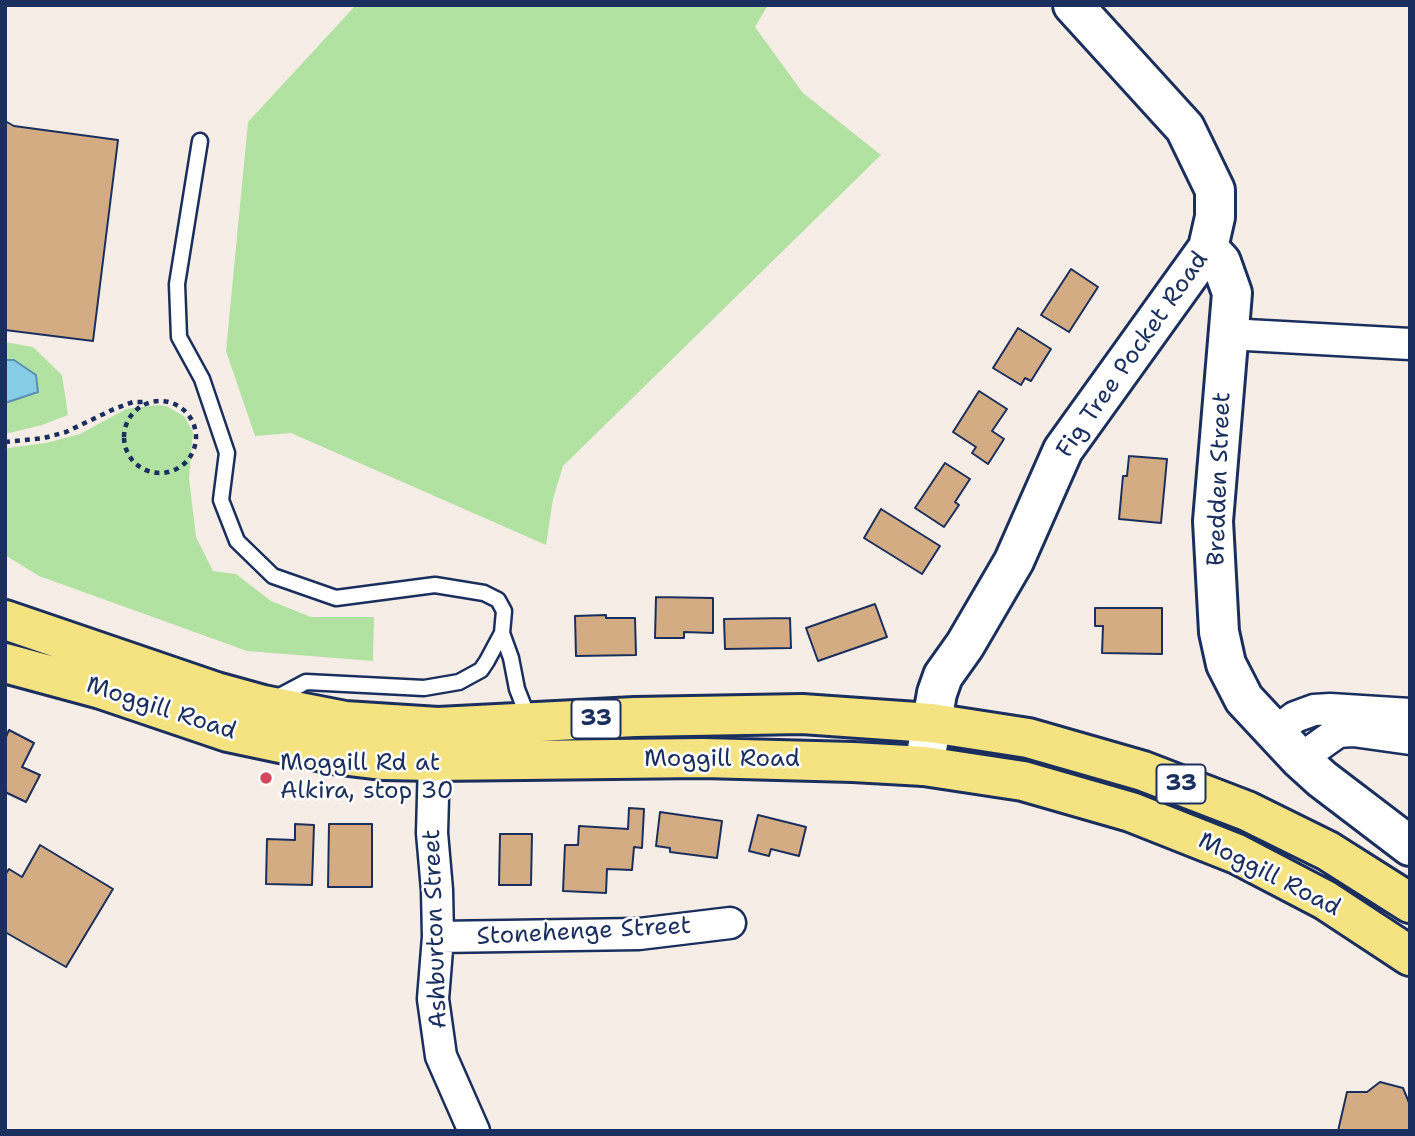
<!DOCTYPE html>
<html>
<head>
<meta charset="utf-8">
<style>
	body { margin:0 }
	#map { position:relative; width:1415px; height:1136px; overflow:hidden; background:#f6eee6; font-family:"Shantell Sans",sans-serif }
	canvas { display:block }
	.frame { position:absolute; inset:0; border:7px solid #1b2f5e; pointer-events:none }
</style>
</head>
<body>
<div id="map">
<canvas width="1415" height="1136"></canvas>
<div class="frame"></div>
</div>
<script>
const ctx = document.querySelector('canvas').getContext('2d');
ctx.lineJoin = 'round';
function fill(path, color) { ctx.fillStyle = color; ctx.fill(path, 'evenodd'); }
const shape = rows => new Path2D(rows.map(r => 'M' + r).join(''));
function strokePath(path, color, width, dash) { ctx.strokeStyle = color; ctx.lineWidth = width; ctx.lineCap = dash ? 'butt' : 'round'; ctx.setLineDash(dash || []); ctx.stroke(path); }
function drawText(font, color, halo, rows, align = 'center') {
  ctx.font = font + ' "Shantell Sans",sans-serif'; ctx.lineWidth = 5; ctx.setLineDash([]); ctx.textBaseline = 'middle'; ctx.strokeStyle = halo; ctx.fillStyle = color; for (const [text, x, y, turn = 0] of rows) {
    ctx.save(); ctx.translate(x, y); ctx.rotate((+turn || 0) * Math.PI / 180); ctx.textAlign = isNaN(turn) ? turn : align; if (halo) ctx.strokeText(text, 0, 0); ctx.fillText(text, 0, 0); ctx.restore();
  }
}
fill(shape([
	[356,5,768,5,755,27,803,93,881,155,563,466,553,499,546,545,291,433,255,436,226,351,248,122],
	[5,342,33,347,62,375,68,415,42,425,5,434],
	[157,405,166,406,184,416,193,432,189,478,196,537,213,571,236,574,271,601,311,617,374,617,373,661,247,651,39,576,5,555,5,450,8,448,46,443,80,434,126,409]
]), '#b2e2a2');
const water = shape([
	[5,360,14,360,36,375,38,392,5,403,5,360]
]);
fill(water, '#86cee8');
strokePath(water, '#5b8eb1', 2);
const building = shape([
	[5,121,14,126,118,140,93,341,5,330,5,121],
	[1071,269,1098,287,1069,332,1041,315,1071,269],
	[1018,328,1051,349,1031,381,1025,378,1021,385,993,368,1018,328],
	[979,391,1007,409,992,431,1004,439,988,464,972,453,976,447,953,432,979,391],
	[1129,456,1167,459,1161,523,1119,519,1123,476,1127,476,1129,456],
	[945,463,970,479,955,502,959,505,944,527,915,508,945,463],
	[881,509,940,546,922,574,864,538,881,509],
	[656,597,713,598,713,633,684,632,684,638,655,638,656,597],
	[875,604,887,637,818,661,806,628,875,604],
	[1095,608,1162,608,1162,654,1102,653,1103,626,1095,626,1095,608],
	[606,615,606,618,635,618,636,655,576,656,575,616,606,615],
	[790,618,791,648,725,649,724,619,790,618],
	[9,730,34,743,22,767,40,775,26,802,5,792,5,739,9,730],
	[629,808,644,809,642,848,634,847,632,870,607,869,606,893,563,891,565,845,578,845,579,826,628,829,629,808],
	[660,812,722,821,717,858,670,852,670,848,656,846,660,812],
	[758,815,806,827,799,856,771,849,769,856,749,851,758,815],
	[295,824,314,825,312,885,266,884,267,839,295,840,295,824],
	[329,824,372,824,372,887,328,887,329,824],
	[500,834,532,834,531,885,499,885,500,834],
	[40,845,113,889,66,967,5,932,5,875,9,869,22,877,40,845],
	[1380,1082,1403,1088,1410,1105,1410,1131,1338,1131,1347,1092,1367,1092,1380,1082]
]);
fill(building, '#d3ac84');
strokePath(building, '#1b2f5e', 2);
const lane = shape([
	[200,141,177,284,179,337,202,379,227,453,221,500,237,541,273,576,336,598,435,585,484,593,498,600,504,611,502,633,487,661,481,670,459,682,424,688,306,682,274,699],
	[502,633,511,658,517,689,530,722]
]);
const street = shape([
	[1228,334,1410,344],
	[1274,733,1295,717,1314,710,1330,709,1410,714],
	[1300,759,1338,732,1353,731,1410,739],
	[434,761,432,833,437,890,438,937,433,999,441,1056,474,1131],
	[438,937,639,934,730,923]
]);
const secondary = shape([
	[1208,248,1221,262,1232,293,1213,521,1219,632,1226,664,1244,699,1300,759,1322,779,1410,846],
	[924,766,937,693,943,676,965,645,1014,561,1063,450,1208,248,1215,217,1215,190,1185,128,1073,5]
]);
const highway = shape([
	[5,620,216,692,263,705,345,721,438,727,635,717,802,714,931,723,1028,738,1143,771,1247,811,1328,851,1410,903],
	[5,663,101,689,228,732,332,754,382,760,434,761,703,758,853,762,924,766,1023,781,1131,812,1237,854,1325,900,1410,956]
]);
strokePath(lane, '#1b2f5e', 19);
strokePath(street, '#1b2f5e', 35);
strokePath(secondary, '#1b2f5e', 44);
strokePath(highway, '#1b2f5e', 44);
strokePath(shape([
	'124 437a36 36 0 1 1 72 0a36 36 0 1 1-72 0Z',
	[5,442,44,438,66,432,114,409,133,402,147,402]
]), '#1b2f5e', 4.5, [5, 5]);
strokePath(lane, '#fff', 14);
strokePath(street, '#fff', 30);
strokePath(secondary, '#fff', 38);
strokePath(highway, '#f5e381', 38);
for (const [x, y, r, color] of [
	[266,778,7,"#d1495b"]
]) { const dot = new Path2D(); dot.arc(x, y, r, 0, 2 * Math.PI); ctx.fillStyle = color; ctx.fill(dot); strokePath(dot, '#fff', 2.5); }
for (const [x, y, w] of [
	[596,719,49],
	[1181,784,49]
]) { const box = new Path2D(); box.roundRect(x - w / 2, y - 19.5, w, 39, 5); ctx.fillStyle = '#fff'; ctx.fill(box); strokePath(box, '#1b2f5e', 2); }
drawText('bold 23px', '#1b2f5e', null, [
	["33",596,719],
	["33",1181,784]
]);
drawText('24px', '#1b2f5e', '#fff', [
	["Fig Tree Pocket Road",1133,355,-55],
	["Bredden Street",1220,479,-88],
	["Moggill Road",161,709,18],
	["Moggill Road",722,760],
	["Moggill Road",1269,875,27],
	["Ashburton Street",436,929,-92],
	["Stonehenge Street",584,932,-3]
]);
drawText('24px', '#1b2f5e', '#fff', [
	["Moggill Rd at",280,764],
	["Alkira, stop 30",280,792]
], 'left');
</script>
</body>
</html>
